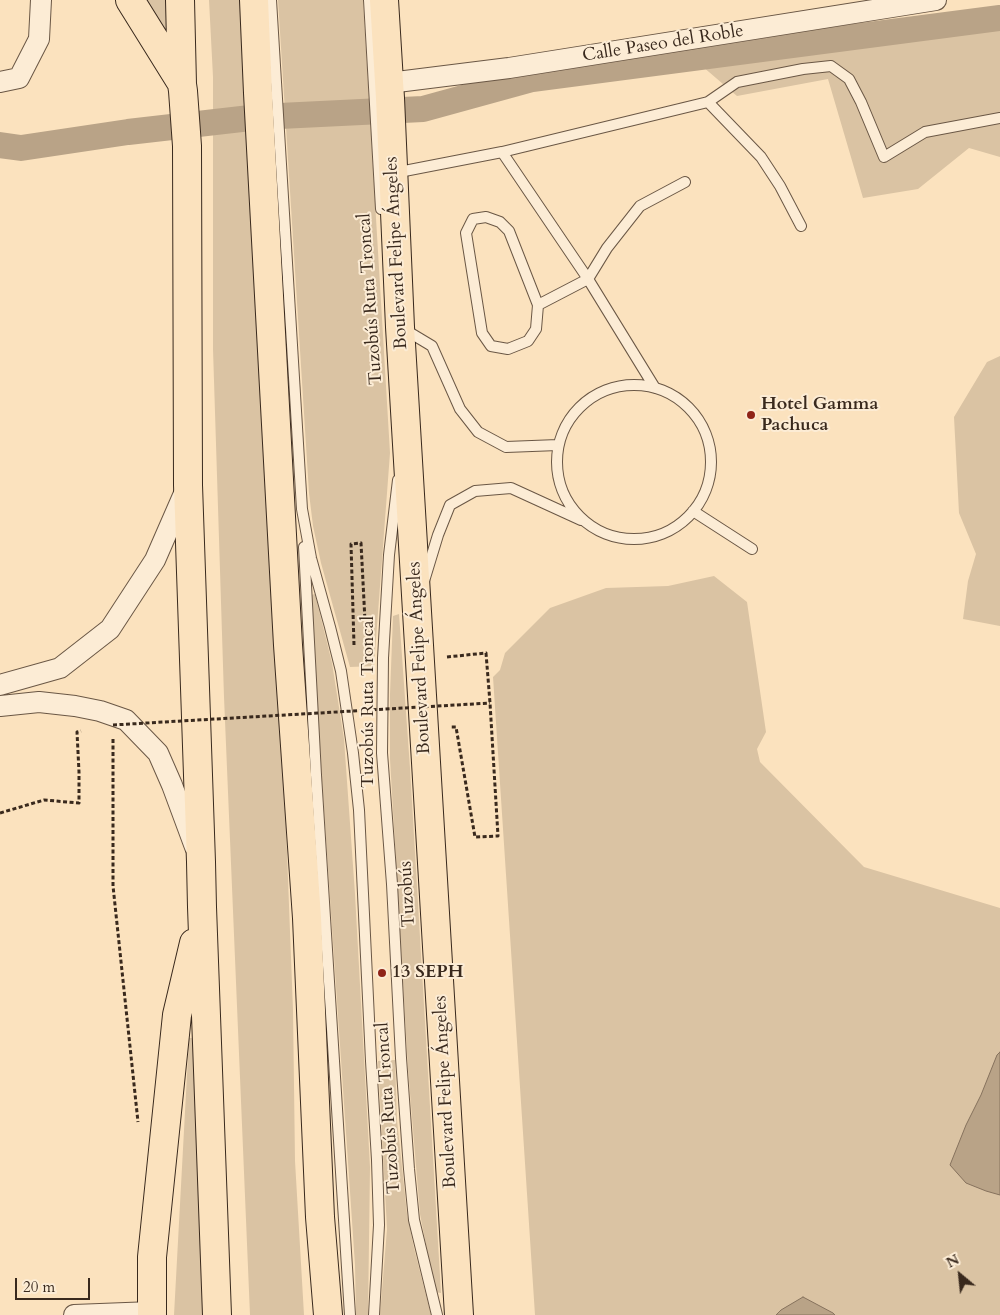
<!DOCTYPE html>
<html>
<head>
<meta charset="utf-8">
<style>
	body { margin:0 }
	#map { position:relative; width:1000px; height:1315px; overflow:hidden; background:#fbe2be; font-family:Cardo,serif }
	canvas { display:block }
	.north { position:absolute; left:935px; top:1250px; width:50px; height:50px; -webkit-text-stroke:4px #fcecd5; paint-order:stroke; rotate:332deg; font-size:14px; font-weight:700; line-height:20px; text-align:center; color:#39291d }
	.north::after { content:''; display:block; margin:auto; width:18px; height:22px; background:#39291d; clip-path:polygon(50% 0,100% 100%,50% 72%,0 100%) }
	.scale { position:absolute; left:15px; top:1278px; width:75px; height:22px; box-sizing:border-box; border:2px solid #39291d; border-top:0; padding-left:6px; font-size:15px; line-height:18px; white-space:nowrap; color:#39291d; -webkit-text-stroke:4px #fcecd5; paint-order:stroke }
</style>
</head>
<body>
<div id="map">
<canvas width="1000" height="1315"></canvas>
<div class="north">N</div>
<div class="scale">20 m</div>
</div>
<script>
const ctx = document.querySelector('canvas').getContext('2d');
ctx.lineJoin = 'round';
function fill(path, color) { ctx.fillStyle = color; ctx.fill(path, 'evenodd'); }
const shape = rows => new Path2D(rows.map(r => 'M' + r).join(''));
function strokePath(path, color, width, dash) { ctx.strokeStyle = color; ctx.lineWidth = width; ctx.lineCap = dash ? 'butt' : 'round'; ctx.setLineDash(dash || []); ctx.stroke(path); }
function drawText(font, color, halo, rows, align = 'center') {
  ctx.font = font + ' Cardo,serif'; ctx.lineWidth = 4; ctx.setLineDash([]); ctx.textBaseline = 'middle'; ctx.strokeStyle = halo; ctx.fillStyle = color; for (const [text, x, y, turn = 0] of rows) {
    ctx.save(); ctx.translate(x, y); ctx.rotate((+turn || 0) * Math.PI / 180); ctx.textAlign = isNaN(turn) ? turn : align; if (halo) ctx.strokeText(text, 0, 0); ctx.fillText(text, 0, 0); ctx.restore();
  }
}
fill(shape([
	[139,0,167,0,169,49],
	[209,0,242,0,281,696,293,1010,295,1161,304,1315,250,1315,224,697,213,349,213,77],
	[278,0,363,0,390,453,374,666,350,667,321,563,313,526,309,493],
	[1000,23,1000,157,969,148,918,189,863,198,828,79,737,96,702,66],
	[1000,356,1000,626,963,619,968,581,976,554,959,513,954,417,987,362],
	[714,576,747,602,766,732,757,749,760,762,864,867,1000,908,1000,1315,535,1315,493,677,500,670,505,653,550,608,606,588,668,586],
	[315,594,332,663,344,739,355,894,370,1167,368,1315,356,1315,355,1265,321,766,311,595],
	[399,614,410,768,441,1293,435,1292,420,1214,408,1069,390,759,390,694,393,616],
	[189,1038,201,1038,210,1315,174,1315],
	[395,1060,397,1120,407,1214,414,1248,431,1315,380,1315,387,1229,378,1061]
]), '#dac3a3');
const water = shape([
	[1000,1052,1000,1195,986,1191,966,1183,950,1165,966,1125,981,1095,997,1055,1000,1052],
	[803,1297,833,1313,835,1315,776,1315,781,1310,803,1297]
]);
fill(water, '#b9a387');
strokePath(water, '#86725d', 1);
strokePath(shape([
	[0,145,21,148,128,132,259,117,423,109,532,79,1000,18]
]), '#b9a387', 26);
const lane = shape([
	[271,0,302,509,311,558,330,627,341,671,353,753,359,810,371,1061,377,1160,379,1225,374,1315],
	[369,0,381,209],
	[708,102,761,157,780,186,801,226],
	[502,152,588,279,538,305],
	[394,173,502,152,708,102,737,82,803,69,831,66,849,79,861,102,884,157,925,132,1000,118],
	[486,217,500,222,509,231,538,305,536,329,528,341,508,349,491,346,482,333,466,233,473,219,486,217],
	[402,328,432,346,460,409,478,432,506,447,558,445],
	'557 462a77 77 0 1 1 154 0a77 77 0 1 1-154 0Z',
	[655,388,588,279,607,248,640,206,685,182],
	[398,480,389,555,383,658,382,753,392,884,401,1058,409,1169,414,1220,437,1315],
	[693,511,752,549],
	[304,547,316,775,350,1315],
	[424,581,438,535,450,505,475,491,511,488,581,520]
]);
const street = shape([
	[0,82,19,78,39,39,41,0],
	[389,83,509,68,936,0],
	[0,685,60,668,110,629,155,560,186,489],
	[0,706,39,702,75,706,100,711,126,720,158,753,172,785,195,847],
	[74,1315,152,1312]
]);
const primary = shape([
	[130,0,181,82],
	[180,0,182,84,183,91,187,146,188,485,201,862,202,907,217,1315],
	[152,1315,152,1257,177,1015,194,943]
]);
const highway = shape([
	[254,0,258,93,288,645,307,918,320,1217,328,1315],
	[384,0,390,98,400,327,459,1315]
]);
strokePath(lane, '#6a5745', 12);
strokePath(street, '#6a5745', 22);
strokePath(primary, '#39291d', 30);
strokePath(highway, '#39291d', 30);
strokePath(shape([
	[354,645,351,544,361,543,365,621],
	[447,657,486,653,490,703,498,836,475,837,456,727,450,727],
	[113,739,113,886,138,1122],
	[0,813,44,800,79,803,79,772,77,732,81,731]
]), '#39291d', 3, [4, 2.5]);
strokePath(lane, '#fcecd5', 10);
strokePath(street, '#fcecd5', 20);
strokePath(primary, '#fbe2be', 28);
strokePath(highway, '#fbe2be', 28);
strokePath(shape([
	[113,725,490,703]
]), '#39291d', 3, [4, 2.5]);
for (const [x, y, r, color] of [
	[751,415,5,"#8f2418"],
	[382,973,5,"#8f2418"]
]) { const dot = new Path2D(); dot.arc(x, y, r, 0, 2 * Math.PI); ctx.fillStyle = color; ctx.fill(dot); strokePath(dot, '#fcecd5', 2); }
drawText('18px', '#39291d', '#fcecd5', [
	["Calle Paseo del Roble",663,44,-9],
	["Boulevard Felipe Ángeles",397,253,-93],
	["Tuzobús Ruta Troncal",371,299,-94],
	["Boulevard Felipe Ángeles",420,658,-93],
	["Tuzobús Ruta Troncal",369,702,-90],
	["Tuzobús",408,894,-93],
	["Boulevard Felipe Ángeles",446,1092,-93],
	["Tuzobús Ruta Troncal",389,1108,-94]
]);
drawText('bold 18px', '#39291d', '#fcecd5', [
	["Hotel Gamma",761,405],
	["Pachuca",761,426],
	["13 SEPH",392,973]
], 'left');
</script>
</body>
</html>
